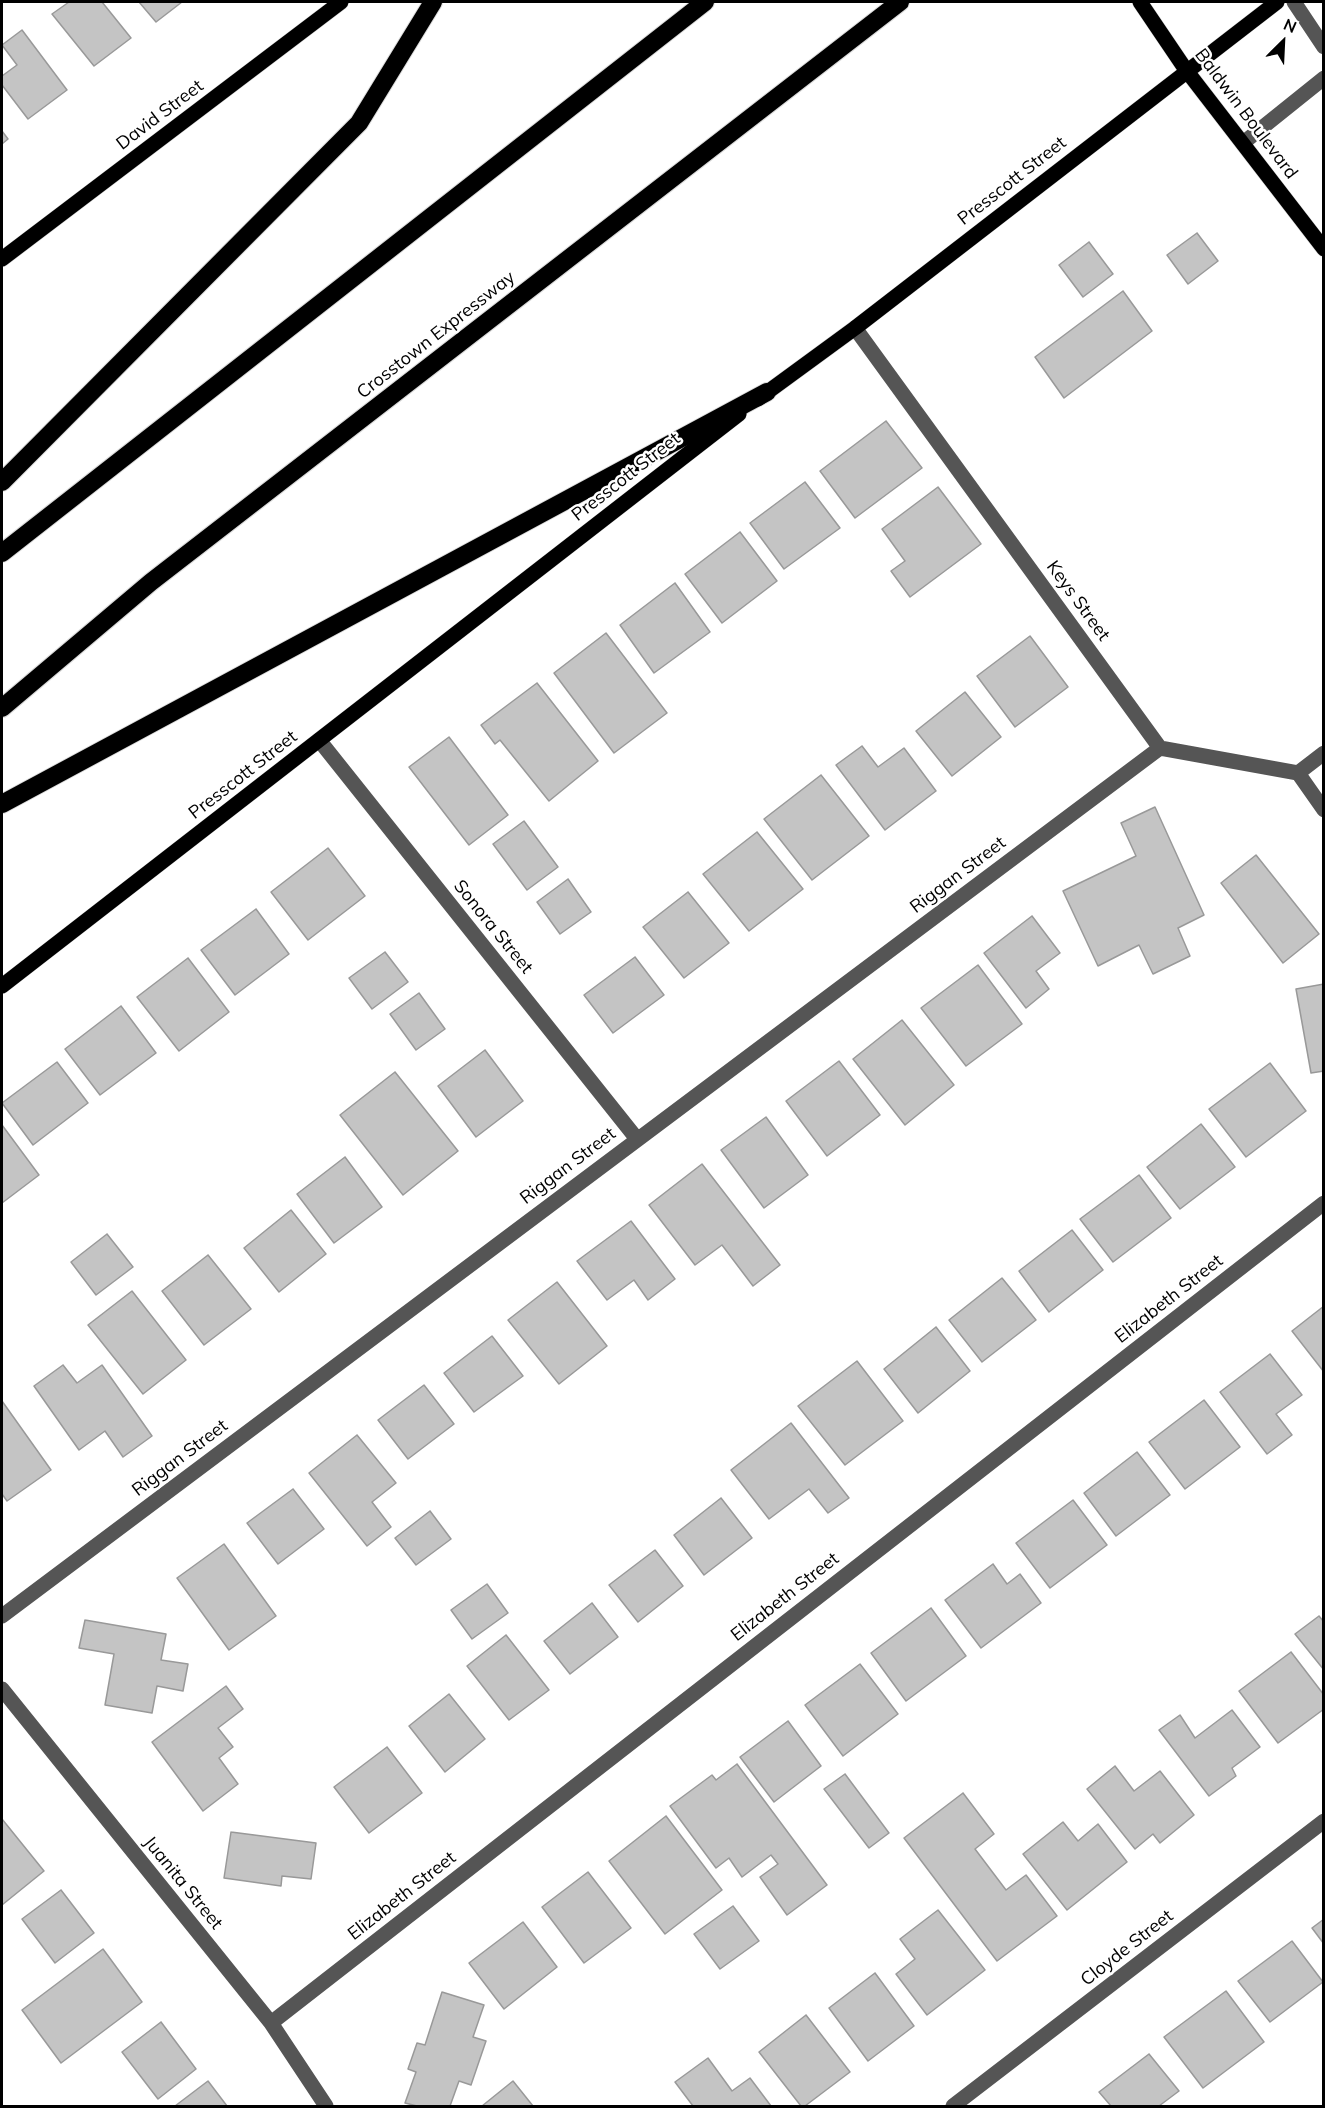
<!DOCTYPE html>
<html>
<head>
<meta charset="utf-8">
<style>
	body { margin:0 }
	#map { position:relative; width:1325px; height:2108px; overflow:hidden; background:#fff; font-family:Mulish,sans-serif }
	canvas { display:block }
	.frame { position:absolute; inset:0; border:3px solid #000; pointer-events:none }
	.north { position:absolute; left:1253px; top:12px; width:60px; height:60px; -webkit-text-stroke:4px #fff; paint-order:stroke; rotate:24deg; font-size:16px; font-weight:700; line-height:24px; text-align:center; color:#000 }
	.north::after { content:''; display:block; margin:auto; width:21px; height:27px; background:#000; clip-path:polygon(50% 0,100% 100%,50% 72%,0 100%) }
</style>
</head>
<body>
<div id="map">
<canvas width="1325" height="2108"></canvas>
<div class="frame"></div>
<div class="north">N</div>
</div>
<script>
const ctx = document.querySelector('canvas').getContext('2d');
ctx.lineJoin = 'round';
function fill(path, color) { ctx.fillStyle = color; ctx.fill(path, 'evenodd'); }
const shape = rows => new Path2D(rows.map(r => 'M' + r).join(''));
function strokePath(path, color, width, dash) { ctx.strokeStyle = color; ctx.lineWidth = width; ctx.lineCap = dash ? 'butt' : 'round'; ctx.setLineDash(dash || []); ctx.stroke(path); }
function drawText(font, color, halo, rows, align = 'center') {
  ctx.font = font + ' Mulish,sans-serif'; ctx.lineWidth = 5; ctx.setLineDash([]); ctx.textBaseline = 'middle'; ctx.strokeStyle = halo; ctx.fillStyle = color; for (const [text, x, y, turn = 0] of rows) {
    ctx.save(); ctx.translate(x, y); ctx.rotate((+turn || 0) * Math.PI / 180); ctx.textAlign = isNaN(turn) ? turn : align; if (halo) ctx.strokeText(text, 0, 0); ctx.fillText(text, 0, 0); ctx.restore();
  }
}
const building = shape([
	[69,2,102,2,131,38,94,66,52,14,69,2],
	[139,2,182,2,156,22,139,2],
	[22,30,67,90,28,119,2,85,2,76,17,65,2,45,22,30],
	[2,131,8,139,2,144,2,131],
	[1197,233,1218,261,1188,284,1167,255,1197,233],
	[1089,242,1113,274,1083,297,1059,265,1089,242],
	[1123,291,1152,331,1064,398,1035,357,1123,291],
	[886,421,922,468,855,518,820,471,886,421],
	[805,482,840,528,784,569,750,523,805,482],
	[938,487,981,544,910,597,891,571,905,561,882,529,938,487],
	[740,532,777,581,722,623,685,574,740,532],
	[675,583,710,632,654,673,620,625,675,583],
	[606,633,667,713,614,753,554,673,606,633],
	[1030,636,1068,687,1015,727,977,676,1030,636],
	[537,683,598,761,549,801,500,740,495,744,481,725,537,683],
	[965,692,1001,737,952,776,916,731,965,692],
	[449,737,508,815,469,845,409,767,449,737],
	[862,746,878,767,904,748,936,791,885,830,836,765,862,746],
	[821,775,869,836,812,880,764,819,821,775],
	[1155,807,1204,915,1178,928,1190,956,1153,974,1139,945,1098,966,1063,891,1136,856,1121,823,1155,807],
	[524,821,558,867,527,890,493,844,524,821],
	[757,832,803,889,749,931,703,874,757,832],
	[328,848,365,896,308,940,271,892,328,848],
	[1256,855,1319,934,1283,963,1221,883,1256,855],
	[568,879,591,912,560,934,537,902,568,879],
	[688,892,729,943,684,978,643,927,688,892],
	[256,909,289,954,235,995,201,950,256,909],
	[1032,916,1060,953,1036,971,1049,989,1026,1008,984,953,1032,916],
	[385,952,408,982,372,1009,349,978,385,952],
	[635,957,664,995,613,1033,584,995,635,957],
	[188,958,229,1012,179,1051,137,997,188,958],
	[978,965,1022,1024,966,1066,921,1008,978,965],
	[1324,984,1324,1071,1311,1073,1296,989,1324,984],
	[419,993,445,1029,416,1050,390,1014,419,993],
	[121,1006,156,1053,100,1095,65,1049,121,1006],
	[902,1020,954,1085,905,1125,853,1059,902,1020],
	[485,1050,523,1101,476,1137,438,1086,485,1050],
	[839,1061,880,1115,827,1156,786,1101,839,1061],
	[57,1062,88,1103,33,1145,2,1103,57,1062],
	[1270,1063,1306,1111,1246,1157,1209,1109,1270,1063],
	[395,1072,458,1151,403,1195,340,1115,395,1072],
	[766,1117,808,1175,764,1208,721,1150,766,1117],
	[1201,1124,1235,1167,1180,1209,1147,1167,1201,1124],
	[2,1125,39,1175,2,1203,2,1125],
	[345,1157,382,1207,334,1243,297,1194,345,1157],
	[702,1164,780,1265,753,1286,722,1245,695,1265,649,1205,702,1164],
	[1139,1175,1171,1218,1113,1262,1080,1219,1139,1175],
	[291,1210,326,1254,279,1292,244,1248,291,1210],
	[631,1221,675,1279,648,1300,634,1280,607,1300,577,1261,631,1221],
	[1072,1230,1103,1270,1049,1312,1019,1271,1072,1230],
	[107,1234,133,1267,96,1295,71,1262,107,1234],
	[208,1255,251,1309,204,1345,162,1291,208,1255],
	[1002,1278,1036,1320,982,1362,949,1320,1002,1278],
	[557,1282,607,1346,559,1384,508,1320,557,1282],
	[132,1291,186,1360,143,1394,88,1325,132,1291],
	[1324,1306,1324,1372,1292,1331,1324,1306],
	[936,1327,970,1371,918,1413,884,1369,936,1327],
	[492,1336,523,1376,474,1412,444,1373,492,1336],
	[1270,1354,1302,1395,1276,1414,1292,1435,1267,1454,1220,1392,1270,1354],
	[857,1361,903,1421,845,1465,798,1406,857,1361],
	[63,1365,77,1383,102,1365,152,1436,123,1457,105,1431,79,1450,34,1386,63,1365],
	[424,1385,454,1424,408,1459,378,1420,424,1385],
	[1204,1400,1240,1447,1185,1489,1149,1442,1204,1400],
	[2,1401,51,1470,7,1501,2,1494,2,1401],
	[791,1423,849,1498,828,1513,809,1489,769,1519,731,1470,791,1423],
	[357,1435,396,1483,372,1502,391,1527,367,1546,309,1473,357,1435],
	[1137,1452,1170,1495,1116,1536,1084,1493,1137,1452],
	[293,1489,324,1529,278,1564,247,1523,293,1489],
	[721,1498,752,1538,704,1575,674,1535,721,1498],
	[1073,1500,1107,1545,1050,1588,1016,1543,1073,1500],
	[430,1511,451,1539,416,1565,395,1538,430,1511],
	[224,1544,276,1616,229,1650,177,1578,224,1544],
	[655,1550,683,1586,638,1622,609,1585,655,1550],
	[993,1564,1007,1584,1020,1574,1041,1603,981,1648,945,1600,993,1564],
	[487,1584,508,1613,472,1639,451,1610,487,1584],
	[592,1603,618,1637,570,1674,544,1641,592,1603],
	[931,1608,966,1656,906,1701,871,1653,931,1608],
	[1319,1616,1324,1622,1324,1670,1295,1634,1319,1616],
	[85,1620,166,1634,161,1660,188,1664,183,1691,157,1686,152,1713,105,1705,114,1654,79,1648,85,1620],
	[506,1635,549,1690,509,1720,467,1666,506,1635],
	[1291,1652,1324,1695,1324,1709,1278,1743,1239,1691,1291,1652],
	[860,1664,898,1714,843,1756,805,1705,860,1664],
	[226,1686,243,1709,218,1728,233,1747,219,1758,238,1784,203,1811,152,1742,226,1686],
	[449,1694,485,1739,445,1772,409,1726,449,1694],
	[1232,1710,1260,1747,1232,1768,1236,1776,1209,1796,1159,1730,1180,1715,1195,1738,1232,1710],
	[788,1721,821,1766,774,1802,740,1757,788,1721],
	[387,1747,422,1793,369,1833,334,1787,387,1747],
	[737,1764,827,1885,787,1915,760,1877,778,1864,771,1855,742,1877,729,1858,716,1868,670,1806,712,1775,716,1780,737,1764],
	[1115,1766,1134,1791,1160,1771,1194,1815,1160,1843,1153,1834,1135,1849,1087,1789,1115,1766],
	[845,1774,889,1833,869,1848,824,1789,845,1774],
	[963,1793,994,1834,975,1849,1006,1890,1026,1875,1057,1916,997,1961,904,1838,963,1793],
	[666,1816,722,1890,665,1934,609,1861,666,1816],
	[2,1819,44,1871,2,1905,2,1819],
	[1063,1822,1078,1841,1098,1824,1127,1862,1067,1910,1023,1854,1063,1822],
	[231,1832,316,1843,311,1879,282,1876,281,1886,224,1878,231,1832],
	[588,1872,631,1928,584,1963,542,1907,588,1872],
	[61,1890,94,1933,55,1963,22,1919,61,1890],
	[733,1906,759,1941,720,1969,694,1934,733,1906],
	[938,1910,985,1970,927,2015,896,1974,915,1959,900,1939,938,1910],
	[1324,1919,1324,1944,1312,1928,1324,1919],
	[523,1922,557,1967,504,2009,469,1963,523,1922],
	[1292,1941,1323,1982,1270,2022,1238,1981,1292,1941],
	[103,1949,142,2002,61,2063,22,2010,103,1949],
	[875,1973,914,2026,868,2061,829,2008,875,1973],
	[1226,1991,1264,2042,1203,2088,1164,2037,1226,1991],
	[442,1992,484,2005,473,2037,486,2041,471,2085,459,2081,450,2106,417,2106,405,2103,416,2072,408,2069,417,2043,425,2045,442,1992],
	[806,2015,850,2072,805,2106,801,2106,759,2052,806,2015],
	[161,2022,196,2069,158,2099,122,2052,161,2022],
	[1149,2054,1179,2091,1159,2106,1111,2106,1099,2092,1149,2054],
	[708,2058,732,2091,750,2078,771,2106,693,2106,675,2082,708,2058],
	[208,2081,227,2106,175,2106,208,2081],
	[513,2081,533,2106,482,2106,513,2081]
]);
fill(building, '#c4c4c4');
strokePath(building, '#999', 1.5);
const major = shape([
	[1140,2,1186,70,1324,249],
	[2,259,341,2],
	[758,399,855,328,1277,2],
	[2,986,739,414]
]);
const highway = shape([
	[2,482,359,123,433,2],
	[2,553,705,2],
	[2,708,151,582,900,2],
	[2,804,767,392]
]);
strokePath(major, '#dbdbdb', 16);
strokePath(highway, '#dbdbdb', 20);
strokePath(shape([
	[1294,2,1324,47],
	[1243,143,1324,78],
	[855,328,1160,748,1298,773,1324,810],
	[319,740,637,1139],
	[1298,773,1324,753],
	[2,1616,1160,748],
	[2,1689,271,2023,326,2106],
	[271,2023,1324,1203],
	[953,2106,1324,1821]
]), '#555', 15);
strokePath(major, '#000', 15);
strokePath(highway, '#000', 18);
drawText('18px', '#000', '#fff', [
	["Baldwin Boulevard",1246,114,53],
	["David Street",160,115,-37],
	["Presscott Street",1012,181,-38],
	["Crosstown Expressway",436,335,-38],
	["Presscott Street",626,477,-38],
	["Keys Street",1078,601,54],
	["Presscott Street",243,775,-38],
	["Riggan Street",958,875,-37],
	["Sonora Street",493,927,51],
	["Riggan Street",568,1166,-37],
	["Elizabeth Street",1169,1299,-38],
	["Riggan Street",180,1458,-37],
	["Elizabeth Street",785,1597,-38],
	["Juanita Street",183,1883,51],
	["Elizabeth Street",402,1896,-38],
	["Cloyde Street",1127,1948,-38]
]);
</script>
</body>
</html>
